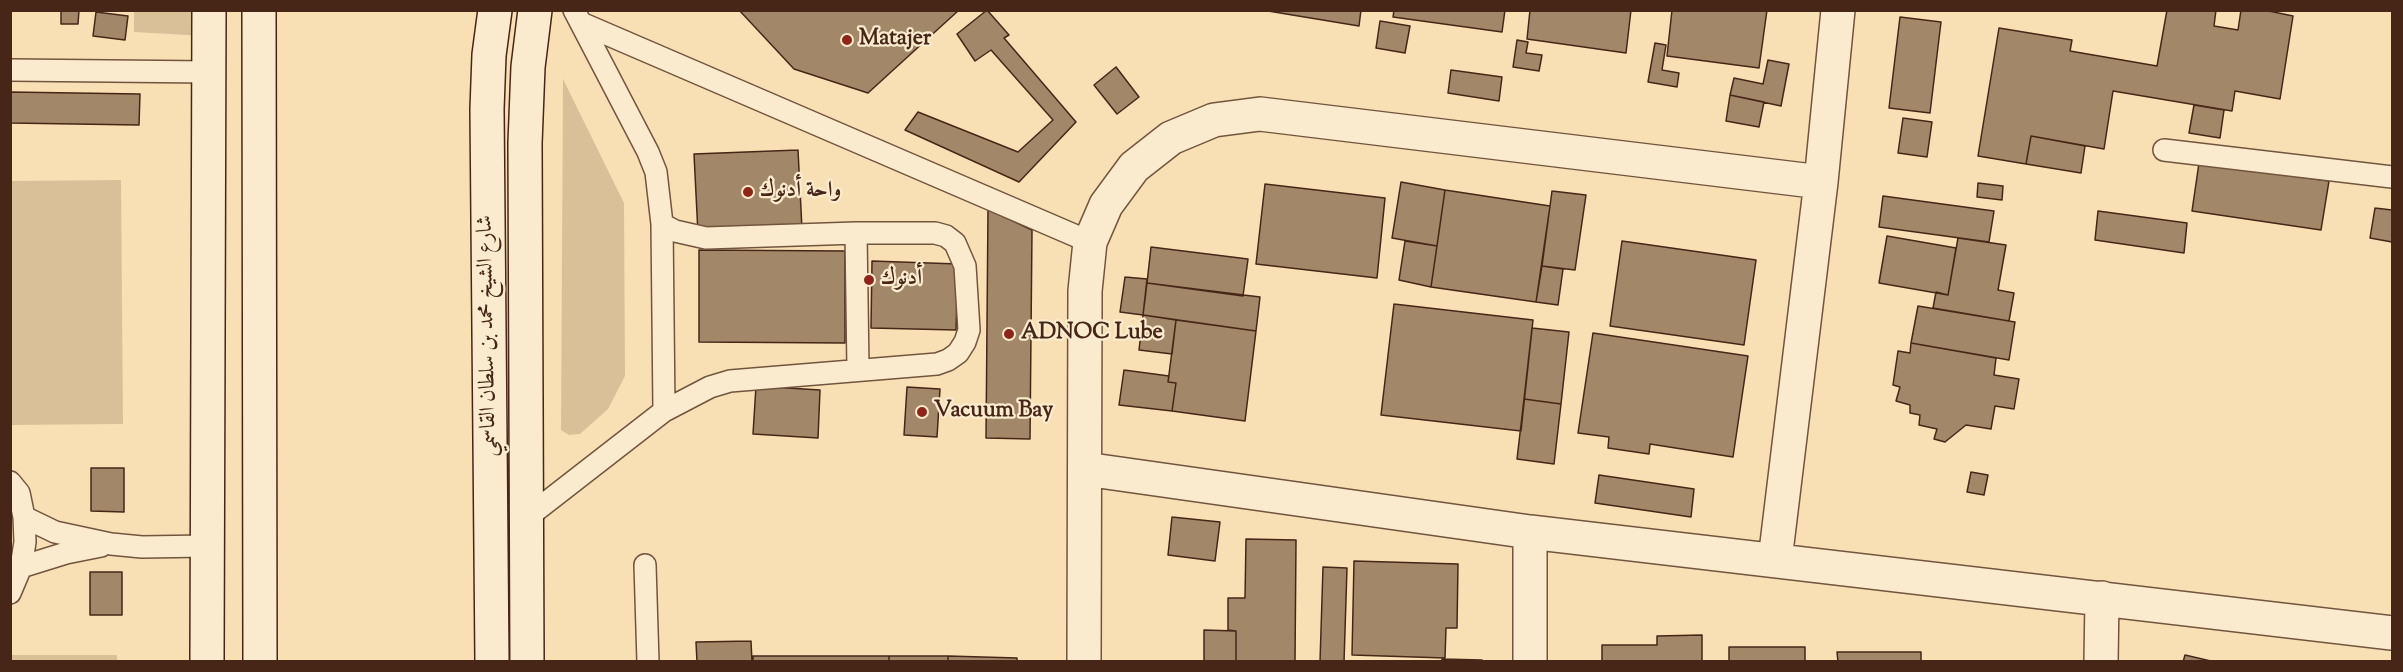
<!DOCTYPE html>
<html>
<head>
<meta charset="utf-8">
<style>
	body { margin:0 }
	#map { position:relative; width:2403px; height:672px; overflow:hidden; background:#f8e0b4; font-family:"Sorts Mill Goudy",serif }
	canvas { display:block }
	.frame { position:absolute; inset:0; border:12px solid #472618; pointer-events:none }
</style>
</head>
<body>
<div id="map">
<canvas width="2403" height="672"></canvas>
<div class="frame"></div>
</div>
<script>
const ctx = document.querySelector('canvas').getContext('2d');
ctx.lineJoin = 'round';
function fill(path, color) { ctx.fillStyle = color; ctx.fill(path, 'evenodd'); }
const shape = rows => new Path2D(rows.map(r => 'M' + r).join(''));
function strokePath(path, color, width, dash) { ctx.strokeStyle = color; ctx.lineWidth = width; ctx.lineCap = dash ? 'butt' : 'round'; ctx.setLineDash(dash || []); ctx.stroke(path); }
function drawText(font, color, halo, rows, align = 'center') {
  ctx.font = font + ' "Sorts Mill Goudy",Amiri,serif'; ctx.lineWidth = 4.5; ctx.setLineDash([]); ctx.textBaseline = 'middle'; ctx.strokeStyle = halo; ctx.fillStyle = color; for (const [text, x, y, turn = 0] of rows) {
    ctx.save(); ctx.translate(x, y); ctx.rotate((+turn || 0) * Math.PI / 180); ctx.textAlign = isNaN(turn) ? turn : align; if (halo) ctx.strokeText(text, 0, 0); ctx.fillText(text, 0, 0); ctx.restore();
  }
}
fill(shape([
	[134,11,203,11,205,36,134,32],
	[563,79,624,203,625,376,608,409,580,434,569,435,561,430],
	[121,180,123,424,11,425,11,181],
	[11,655,117,655,117,661,11,661]
]), '#dac099');
const building = shape([
	[61,10,79,10,78,24,61,24,61,10],
	[739,10,959,10,868,93,794,69,739,10],
	[987,10,1009,35,1004,38,1076,122,1019,182,905,130,918,112,1018,152,1053,120,991,50,975,61,957,34,987,10],
	[1262,10,1361,10,1359,26,1262,10],
	[1394,10,1505,10,1502,32,1393,17,1394,10],
	[1530,10,1631,10,1626,53,1527,39,1530,10],
	[1672,10,1767,10,1759,68,1667,56,1672,10],
	[2167,10,2216,10,2214,26,2238,30,2241,10,2264,10,2293,16,2280,99,2235,91,2232,111,2113,91,2104,149,2031,136,2026,164,1978,156,1999,28,2072,40,2070,51,2157,66,2167,10],
	[96,12,128,16,125,40,93,36,96,12],
	[1900,17,1941,22,1930,113,1889,108,1900,17],
	[1380,21,1410,26,1405,53,1376,48,1380,21],
	[1517,40,1528,42,1526,53,1542,55,1539,71,1513,67,1517,40],
	[1655,43,1666,45,1662,70,1679,73,1677,87,1648,82,1655,43],
	[1768,60,1789,64,1781,106,1730,95,1734,78,1763,84,1768,60],
	[1116,67,1139,97,1117,114,1094,85,1116,67],
	[1451,70,1502,77,1499,101,1448,93,1451,70],
	[10,92,140,94,139,125,10,123,10,92],
	[1730,95,1764,102,1759,127,1726,121,1730,95],
	[2194,105,2224,110,2220,138,2189,133,2194,105],
	[1903,118,1932,122,1927,157,1898,153,1903,118],
	[2031,136,2085,146,2081,173,2026,164,2031,136],
	[798,150,802,229,698,234,694,154,798,150],
	[2199,163,2329,181,2321,230,2192,211,2199,163],
	[1401,182,1445,190,1437,246,1392,238,1401,182],
	[1978,183,2003,186,2002,200,1977,197,1978,183],
	[1265,184,1385,198,1377,278,1256,264,1265,184],
	[1445,190,1550,206,1536,302,1431,287,1445,190],
	[1552,191,1586,195,1575,270,1542,266,1552,191],
	[1883,196,1994,211,1989,242,1879,227,1883,196],
	[2375,208,2392,210,2392,242,2370,238,2375,208],
	[988,209,1032,230,1030,439,986,438,988,209],
	[2098,211,2187,223,2184,253,2095,240,2098,211],
	[1887,236,1956,248,1948,295,1879,283,1887,236],
	[1958,238,2006,245,1998,290,2014,293,2009,321,1933,308,1936,292,1948,295,1958,238],
	[1405,241,1437,246,1431,287,1399,280,1405,241],
	[1622,241,1756,260,1744,345,1610,326,1622,241],
	[1151,247,1248,259,1243,296,1147,283,1151,247],
	[699,250,845,251,845,343,699,342,699,250],
	[872,261,958,264,956,330,871,328,872,261],
	[1542,266,1563,269,1558,305,1536,302,1542,266],
	[1125,277,1147,279,1143,315,1120,312,1125,277],
	[1147,283,1260,297,1256,331,1143,315,1147,283],
	[1394,304,1533,320,1521,431,1381,415,1394,304],
	[1918,306,2015,322,2009,360,1911,343,1918,306],
	[1143,315,1176,320,1172,354,1139,350,1143,315],
	[1176,320,1256,331,1245,421,1172,411,1176,383,1168,382,1176,320],
	[1532,328,1569,332,1561,404,1524,399,1532,328],
	[1593,333,1748,356,1733,457,1650,444,1649,454,1608,448,1609,437,1578,433,1593,333],
	[1911,343,1996,358,1994,375,2019,379,2014,409,1995,406,1991,429,1966,425,1945,442,1934,439,1937,429,1919,425,1920,415,1910,413,1910,405,1896,401,1900,387,1893,385,1898,351,1910,353,1911,343],
	[1124,370,1169,376,1168,382,1176,383,1172,411,1119,405,1124,370],
	[756,386,820,390,818,438,753,434,756,386],
	[907,387,940,389,937,437,904,435,907,387],
	[1524,399,1561,404,1554,464,1517,459,1524,399],
	[91,468,124,468,124,512,91,511,91,468],
	[1971,472,1988,475,1984,495,1967,492,1971,472],
	[1599,475,1694,489,1691,517,1595,503,1599,475],
	[1172,517,1220,522,1215,561,1168,555,1172,517],
	[1246,539,1296,540,1295,662,1236,662,1236,631,1228,630,1228,598,1245,598,1246,539],
	[1354,561,1458,564,1457,628,1446,628,1445,658,1352,655,1354,561],
	[1323,567,1347,568,1344,662,1320,662,1323,567],
	[90,572,122,572,122,615,90,615,90,572],
	[1204,630,1236,631,1236,662,1204,662,1204,630],
	[1702,635,1702,662,1602,662,1602,645,1657,645,1657,636,1702,635],
	[751,641,752,662,697,662,696,642,751,641],
	[1729,647,1805,647,1805,662,1729,662,1729,647],
	[1837,652,1921,652,1921,662,1838,662,1837,652],
	[2185,655,2215,662,2183,662,2185,655],
	[753,656,889,656,889,662,753,662,753,656],
	[889,656,948,656,948,662,889,662,889,656],
	[948,656,1017,658,1017,662,948,662,948,656],
	[1442,659,1482,660,1482,662,1442,662,1442,659]
]);
fill(building, '#a38769');
strokePath(building, '#472618', 1.5);
const lane = shape([
	[574,10,648,152,656,172,662,224,664,411],
	[581,23,1090,242],
	[10,70,209,72],
	[2164,150,2392,177],
	[856,233,858,369],
	[10,482,19,493,24,517,25,542,21,567,10,593],
	[24,517,55,532,111,544,142,547,207,546],
	[525,519,664,411,710,387,730,381,937,364,948,360,958,353,965,342,969,330,965,266,955,243,946,236,935,233,856,233,706,238,675,231,662,224],
	[645,565,648,662],
	[21,567,66,553,101,546]
]);
const street = shape([
	[1085,469,1530,532,2392,633],
	[1530,532,1530,662],
	[1775,560,1821,182,1838,10],
	[1084,662,1085,291,1090,242,1106,205,1134,167,1171,138,1214,120,1260,114,1821,182],
	[2101,662,2102,598]
]);
const secondary = shape([
	[259,10,260,662],
	[207,662,209,10],
	[492,662,487,109,489,55,495,10],
	[527,662,525,143,528,67,535,10]
]);
strokePath(lane, '#73543f', 24);
strokePath(street, '#73543f', 36);
strokePath(secondary, '#472618', 36);
strokePath(lane, '#faebce', 21);
strokePath(street, '#faebce', 33);
strokePath(secondary, '#faebce', 33);
for (const [x, y, r, color] of [
	[847,40,6,"#8f2418"],
	[748,192,6,"#8f2418"],
	[869,280,6,"#8f2418"],
	[1009,334,6,"#8f2418"],
	[922,412,6,"#8f2418"]
]) { const dot = new Path2D(); dot.arc(x, y, r, 0, 2 * Math.PI); ctx.fillStyle = color; ctx.fill(dot); strokePath(dot, '#faebce', 2); }
drawText('bold 22px', '#472618', '#faebce', [
	["Matajer",859,40],
	["واحة أدنوك",760,192],
	["أدنوك",881,280],
	["ADNOC Lube",1021,334],
	["Vacuum Bay",934,412]
], 'left');
drawText('22px', '#472618', '#faebce', [
	["شارع الشيخ محمد بن سلطان القاسمي",489,336,-91]
]);
</script>
</body>
</html>
